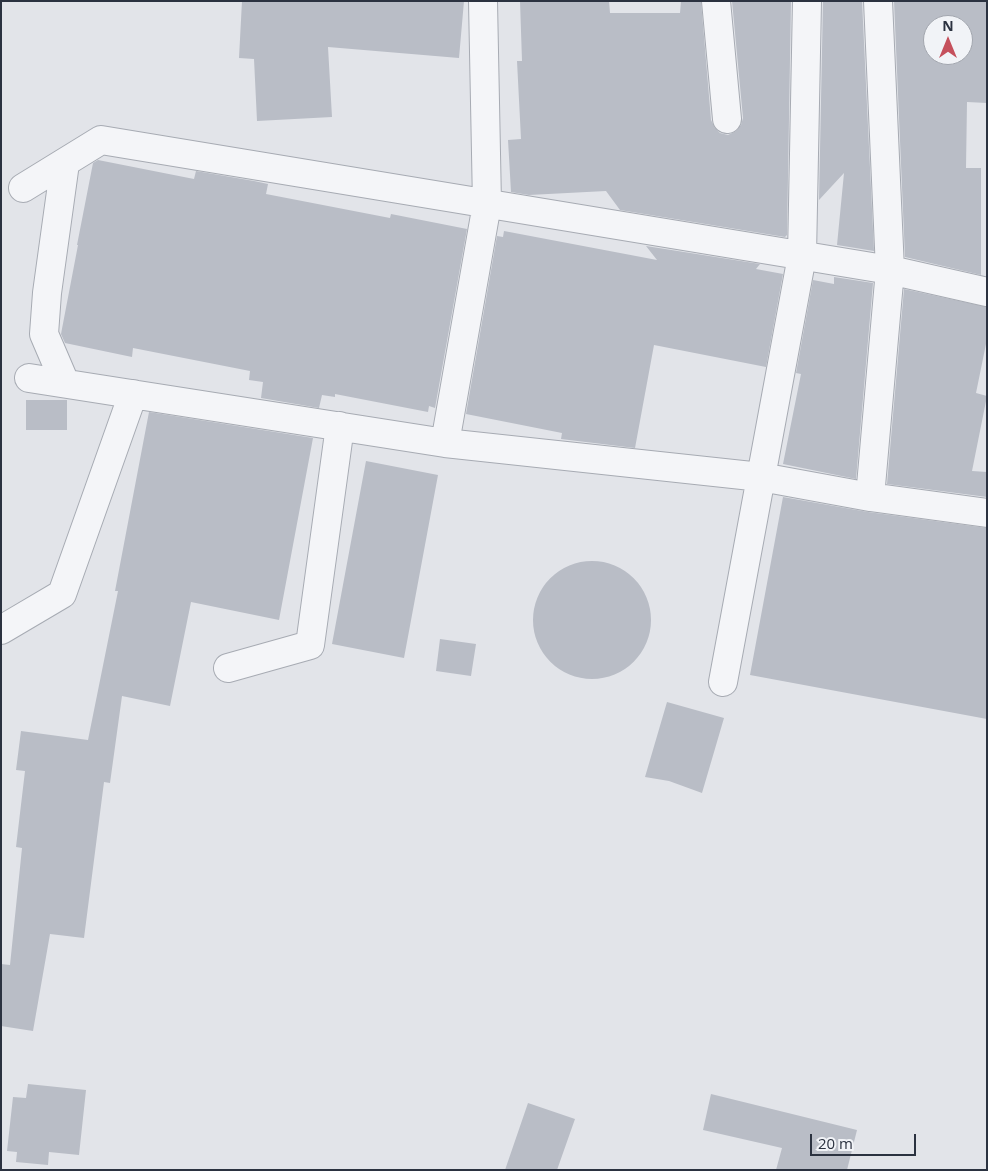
<!DOCTYPE html>
<html>
<head>
<meta charset="utf-8">
<style>
	body { margin:0 }
	#map { position:relative; width:988px; height:1171px; overflow:hidden; background:#e2e4e9; font-family:"Open Sans",sans-serif }
	canvas { display:block }
	.frame { position:absolute; inset:0; border:2px solid #2b3240; pointer-events:none }
	.north { position:absolute; left:923px; top:15px; width:50px; height:50px; box-sizing:border-box; background:#f1f3f7; border:1px solid #a2a6ae; border-radius:50%; rotate:0deg; font-size:14px; font-weight:700; line-height:20px; text-align:center; color:#2b3240 }
	.north::after { content:''; display:block; margin:auto; width:18px; height:22px; background:#c5505c; clip-path:polygon(50% 0,100% 100%,50% 72%,0 100%) }
	.scale { position:absolute; left:810px; top:1134px; width:106px; height:22px; box-sizing:border-box; border:2px solid #2b3240; border-top:0; padding-left:6px; font-size:15px; line-height:18px; white-space:nowrap; color:#2b3240; -webkit-text-stroke:4px #f1f3f7; paint-order:stroke }
</style>
</head>
<body>
<div id="map">
<canvas width="988" height="1171"></canvas>
<div class="frame"></div>
<div class="north">N</div>
<div class="scale">20 m</div>
</div>
<script>
const ctx = document.querySelector('canvas').getContext('2d');
ctx.lineJoin = 'round';
function fill(path, color) { ctx.fillStyle = color; ctx.fill(path, 'evenodd'); }
const shape = rows => new Path2D(rows.map(r => 'M' + r).join(''));
function strokePath(path, color, width, dash) { ctx.strokeStyle = color; ctx.lineWidth = width; ctx.lineCap = dash ? 'butt' : 'round'; ctx.setLineDash(dash || []); ctx.stroke(path); }
fill(shape([
	[242,1,464,1,459,58,328,47,332,117,257,121,254,59,239,58],
	[520,1,609,1,610,13,680,13,681,1,701,1,711,120,715,128,720,133,728,135,736,131,741,125,743,118,732,1,791,1,787,235,785,237,620,210,606,191,529,195,511,192,508,140,521,139,517,61,522,61],
	[823,1,862,1,874,251,837,245,844,173,819,200],
	[894,1,987,1,987,103,967,102,966,168,981,168,981,275,905,257],
	[933,25,963,25,963,55,933,55],
	[98,160,194,179,196,171,254,181,268,184,266,194,390,218,391,214,467,229,435,408,429,406,428,412,335,394,335,397,322,395,319,408,261,398,263,382,249,380,250,371,133,348,132,357,65,343,61,334,78,245,77,245,93,163],
	[504,231,657,260,646,246,760,264,756,269,783,274,766,367,654,345,635,448,561,439,562,433,466,414,497,236,503,237],
	[834,277,873,283,856,479,783,464,801,374,796,373,813,280,834,284],
	[904,289,987,307,987,339,976,393,987,396,972,471,987,472,987,497,887,484],
	[26,400,67,400,67,430,26,430],
	[149,412,313,438,279,620,191,602,170,706,122,696,110,783,104,782,84,938,50,934,33,1031,1,1026,1,964,10,965,22,848,16,847,25,771,16,770,21,731,88,740,118,591,115,591],
	[366,461,438,475,404,658,332,644],
	[783,497,868,512,987,528,987,719,750,675],
	'533 620a59 59 0 1 1 118 0a59 59 0 1 1-118 0Z',
	[440,639,476,644,471,676,436,671],
	[667,702,724,718,702,793,669,781,645,777],
	[28,1084,86,1090,79,1155,49,1152,48,1165,16,1162,17,1152,7,1151,13,1097,26,1098],
	[711,1094,857,1130,847,1170,776,1170,782,1148,703,1130],
	[528,1103,575,1119,557,1170,505,1170]
]), '#b9bdc6');
const street = shape([
	[716,1,727,119],
	[65,163,47,293,44,334,65,383],
	[23,188,101,140,890,270,987,292],
	[29,378,445,443,761,477,870,497,987,513],
	[445,443,487,204,483,1],
	[870,497,890,270,878,1],
	[1,630,62,594,133,394],
	[228,668,310,645,340,426],
	[723,682,802,256,807,1]
]);
strokePath(street, '#a7abb3', 30);
strokePath(street, '#f4f5f8', 28);
</script>
</body>
</html>
